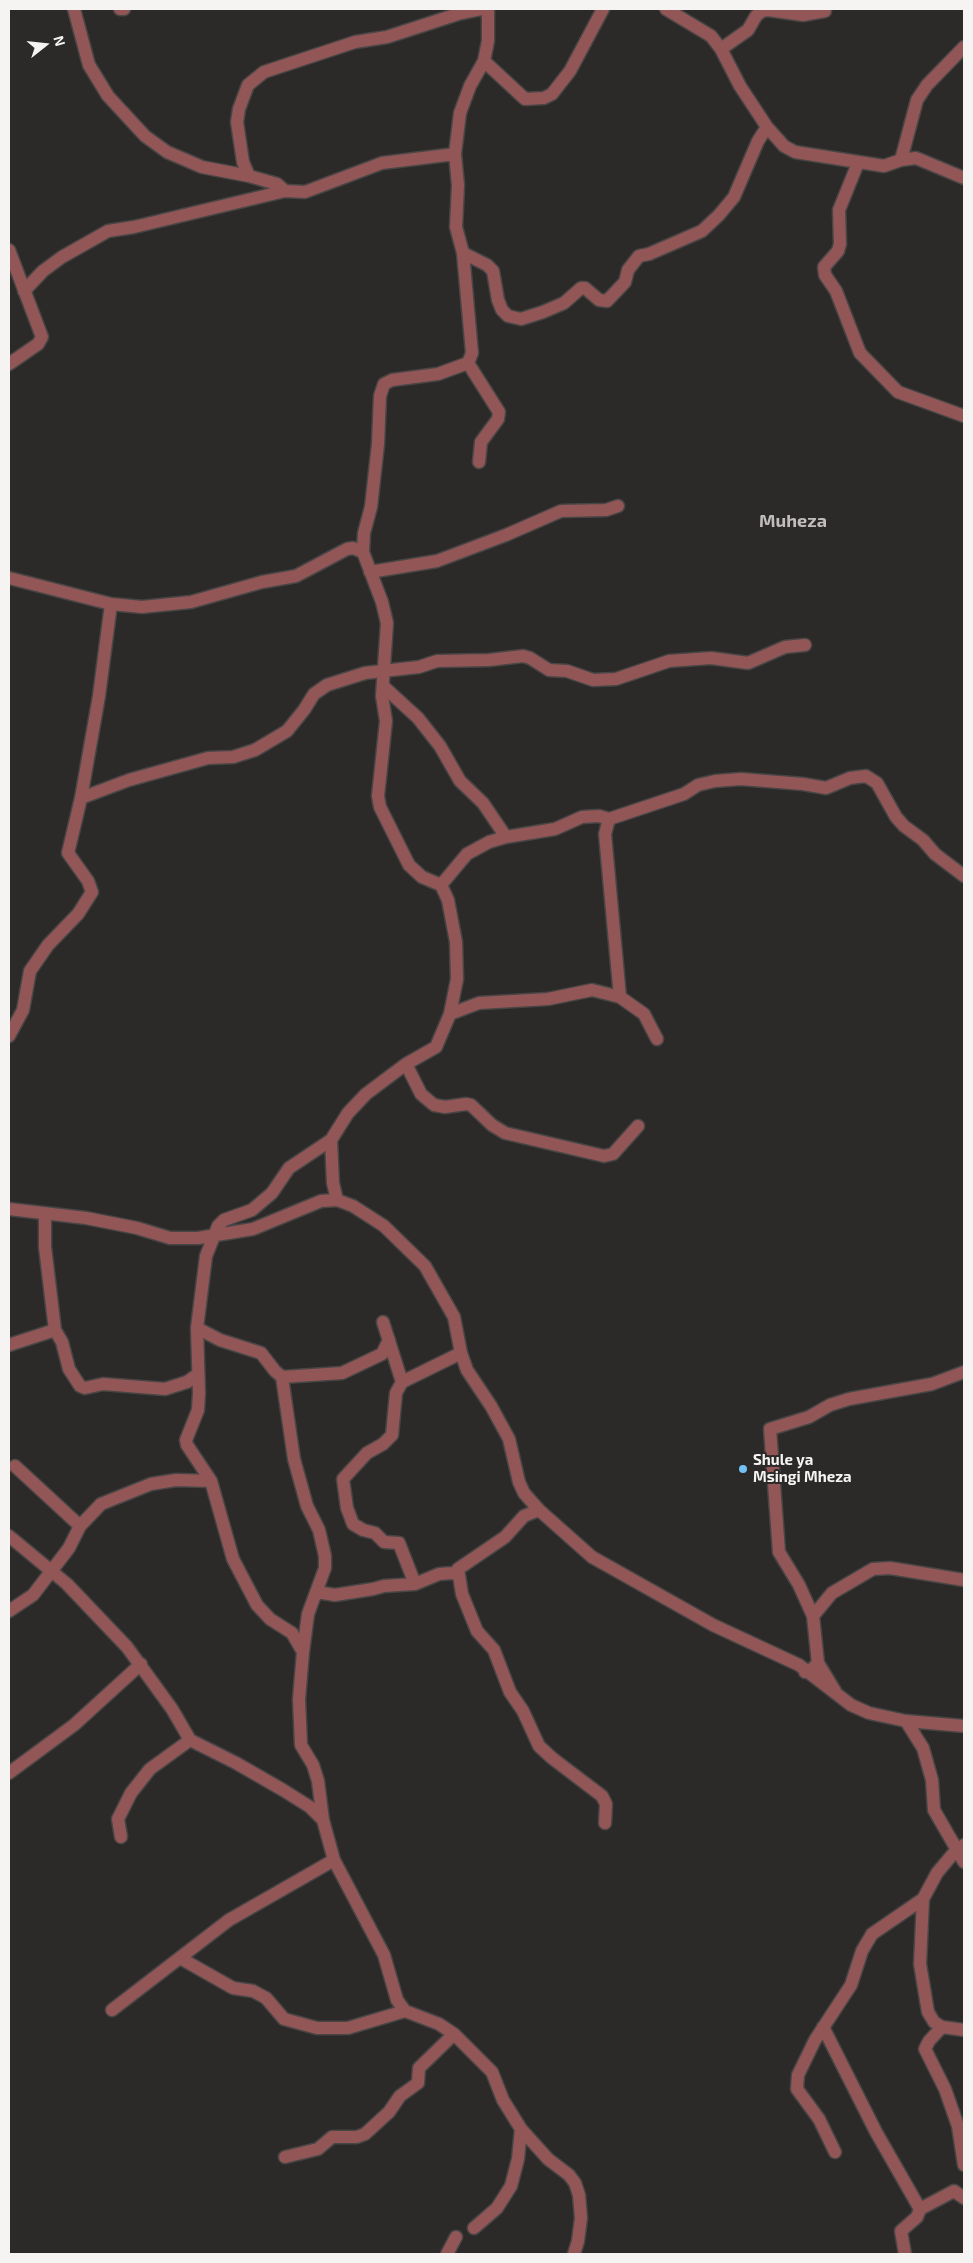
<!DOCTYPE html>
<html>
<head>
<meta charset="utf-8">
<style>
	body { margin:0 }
	#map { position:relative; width:973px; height:2263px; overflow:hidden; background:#2c2929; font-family:"Exo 2",sans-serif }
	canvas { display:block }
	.frame { position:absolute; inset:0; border:10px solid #f6f3f3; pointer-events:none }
	.north { position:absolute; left:20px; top:20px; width:50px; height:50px; -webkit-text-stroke:4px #2c2929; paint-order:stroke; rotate:74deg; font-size:14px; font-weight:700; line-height:20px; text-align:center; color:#f6f3f3 }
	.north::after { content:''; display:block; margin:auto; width:18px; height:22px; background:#f6f3f3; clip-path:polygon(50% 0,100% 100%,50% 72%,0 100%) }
</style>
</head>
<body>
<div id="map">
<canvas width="973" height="2263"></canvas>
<div class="frame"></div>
<div class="north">N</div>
</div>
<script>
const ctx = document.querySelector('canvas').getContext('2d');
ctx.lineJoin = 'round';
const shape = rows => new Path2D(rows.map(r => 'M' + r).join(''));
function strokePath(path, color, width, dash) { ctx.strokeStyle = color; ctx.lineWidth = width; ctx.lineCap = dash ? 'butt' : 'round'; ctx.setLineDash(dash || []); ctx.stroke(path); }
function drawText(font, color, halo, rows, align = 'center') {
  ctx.font = font + ' "Exo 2",sans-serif'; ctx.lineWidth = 4; ctx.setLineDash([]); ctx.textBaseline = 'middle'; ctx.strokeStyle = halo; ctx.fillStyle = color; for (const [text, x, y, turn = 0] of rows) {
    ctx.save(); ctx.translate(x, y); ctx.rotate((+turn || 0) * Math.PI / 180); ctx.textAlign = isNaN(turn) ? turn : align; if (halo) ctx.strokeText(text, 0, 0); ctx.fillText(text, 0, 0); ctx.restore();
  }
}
const minor = shape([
	[74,9,89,65,108,96,145,136,167,152,202,167,249,176,277,184,285,191],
	[120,9,124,9],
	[666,9,711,36,721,49,740,86,767,127,784,146,795,152,884,166,901,160,916,158,964,178],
	[721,49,748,30,756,16,762,11,768,10,803,15,825,11],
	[484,61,525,99,544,98,552,94,570,71,603,9],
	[901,160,917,100,927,85,964,47],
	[858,163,839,210,840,244,838,251,824,267,825,275,836,291,860,353,898,392,964,416],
	[249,176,243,162,237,122,239,109,248,85,264,72,355,42,387,37,458,14,482,9],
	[9,250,42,337,38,344,9,364],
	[463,253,487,265,493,271,498,300,502,310,508,316,521,319,543,312,564,303,581,288,585,288,599,300,607,301,625,282,628,270,639,256,649,254,702,231,719,215,734,197,758,141,767,127],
	[24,291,43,271,62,257,108,231,134,227,285,191,305,192,382,163,455,154],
	[468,363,499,412,498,419,481,442,479,462],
	[370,572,437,561,506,535,561,511,606,510,618,506],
	[9,578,111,604,142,607,191,602,262,582,296,576,347,549,353,548,363,552],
	[383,686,418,718,440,746,460,781,483,803,506,837],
	[81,798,129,780,208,758,233,757,255,750,287,731,304,710,314,694,327,685,365,673,419,667,437,661,489,660,523,656,530,658,549,670,567,671,593,680,616,679,669,661,711,658,748,663,785,647,805,645],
	[609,819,605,834,620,997],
	[441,885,467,854,489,842,506,837,555,829,582,817,599,816,609,819,684,794,698,785,715,781,741,779,803,784,826,788,850,778,866,776,877,783,896,817,904,826,923,840,935,854,964,876],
	[450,1014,479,1003,548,999,592,990,620,997,644,1014,657,1039],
	[9,1036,23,1010,30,971,48,945,78,914,92,892,88,881,68,853,81,798,99,696,111,604],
	[406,1064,421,1094,434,1105,445,1107,466,1104,471,1105,492,1125,505,1133,604,1156,613,1154,638,1126],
	[331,1140,333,1183,337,1200],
	[9,1209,86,1218,137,1228,170,1238,198,1238,253,1229,321,1201,337,1200,353,1206,384,1226,425,1266,454,1317,461,1353,467,1370,491,1406,509,1439,519,1482,524,1493,539,1510,592,1557,713,1625,799,1665,851,1705,869,1713,906,1721,964,1726],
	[45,1214,45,1247,55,1330,62,1342,69,1369,80,1386,85,1388,103,1384,165,1389,187,1382,197,1375],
	[383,1322,402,1382],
	[197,1328,220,1340,261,1353,275,1371,282,1377,342,1373,382,1354,389,1340],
	[9,1345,55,1330],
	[282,1377,294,1459,307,1506,319,1530,325,1556,325,1568,308,1614,303,1652],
	[15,1466,80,1526],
	[539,1510,524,1516,505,1537,458,1569,462,1594,477,1631,494,1650,510,1692,523,1711,539,1746,552,1758,602,1796,606,1804,605,1823],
	[9,1536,67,1584,127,1647,172,1709,190,1740,236,1763,283,1790,310,1807,323,1820,334,1860,384,1955,397,2000,405,2011,439,2024,454,2034,492,2072,503,2100,521,2129,548,2159,569,2175,575,2183,579,2195,581,2218,578,2241,574,2254],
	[415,1584,399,1543,384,1542,375,1533,363,1530,353,1524,347,1508,343,1479,367,1453,383,1444,392,1435,396,1393,402,1382,461,1353],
	[316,1592,335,1595,373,1589,384,1586,415,1584,439,1574,453,1573,458,1575],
	[9,1611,33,1595,69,1548,80,1526,101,1504,151,1484,176,1480,211,1481],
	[813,1616,799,1585,779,1552,770,1429,809,1417,830,1405,849,1399,932,1384,964,1372],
	[818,1663,835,1691],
	[805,1672,810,1671,818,1663,813,1616,832,1593,873,1569,890,1568,964,1580],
	[906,1721,923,1748,932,1780,934,1810,964,1862],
	[9,1773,74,1725,141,1664],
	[323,1820,318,1781,313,1765,301,1745,299,1699,303,1652,292,1633,270,1619,257,1605,233,1559,211,1481,187,1445,186,1440,198,1410,199,1393,197,1328,206,1256,218,1226,224,1220,252,1210,272,1193,289,1168,331,1140,348,1113,366,1094,406,1064,436,1047,450,1014,457,979,456,942,448,900,441,885,422,877,409,865,380,807,378,796,386,721,382,696,387,623,382,602,363,552,364,533,371,507,378,444,380,396,384,384,392,380,438,374,468,363,472,353,463,253,456,227,458,185,455,154,460,113,470,86,484,61,488,41,488,9],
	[121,1837,118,1819,131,1793,150,1769,190,1740],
	[923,1899,920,1964,928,2012,934,2022,942,2027,964,2030],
	[180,1958,233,1988,253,1991,266,1998,284,2019,317,2028,348,2028,405,2011],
	[112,2010,229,1920,334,1860],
	[823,2027,876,2132,920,2209,917,2217,901,2231,905,2254],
	[942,2027,929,2041,925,2049,945,2089,958,2126,964,2165],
	[835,2152,819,2119,797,2089,798,2075,815,2040,851,1985,862,1951,872,1934,923,1899,937,1873,952,1855,964,1845],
	[285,2157,318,2149,332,2137,357,2137,365,2134,389,2112,400,2096,418,2083,419,2068,454,2034],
	[920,2209,954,2191,964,2198],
	[474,2228,497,2208,511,2186,518,2159,521,2129],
	[447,2254,456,2237]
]);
strokePath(minor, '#484545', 15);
strokePath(minor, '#925657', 12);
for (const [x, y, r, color] of [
	[743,1469,5,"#72c1f5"]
]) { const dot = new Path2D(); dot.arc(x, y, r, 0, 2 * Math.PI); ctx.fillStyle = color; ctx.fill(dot); strokePath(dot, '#2c2929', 2); }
drawText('bold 15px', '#f6f3f3', '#2c2929', [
	["Shule ya",753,1460],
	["Msingi Mheza",753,1477]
], 'left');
drawText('bold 18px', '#c1bdbd', '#2c2929', [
	["Muheza",793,521]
]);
</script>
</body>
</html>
